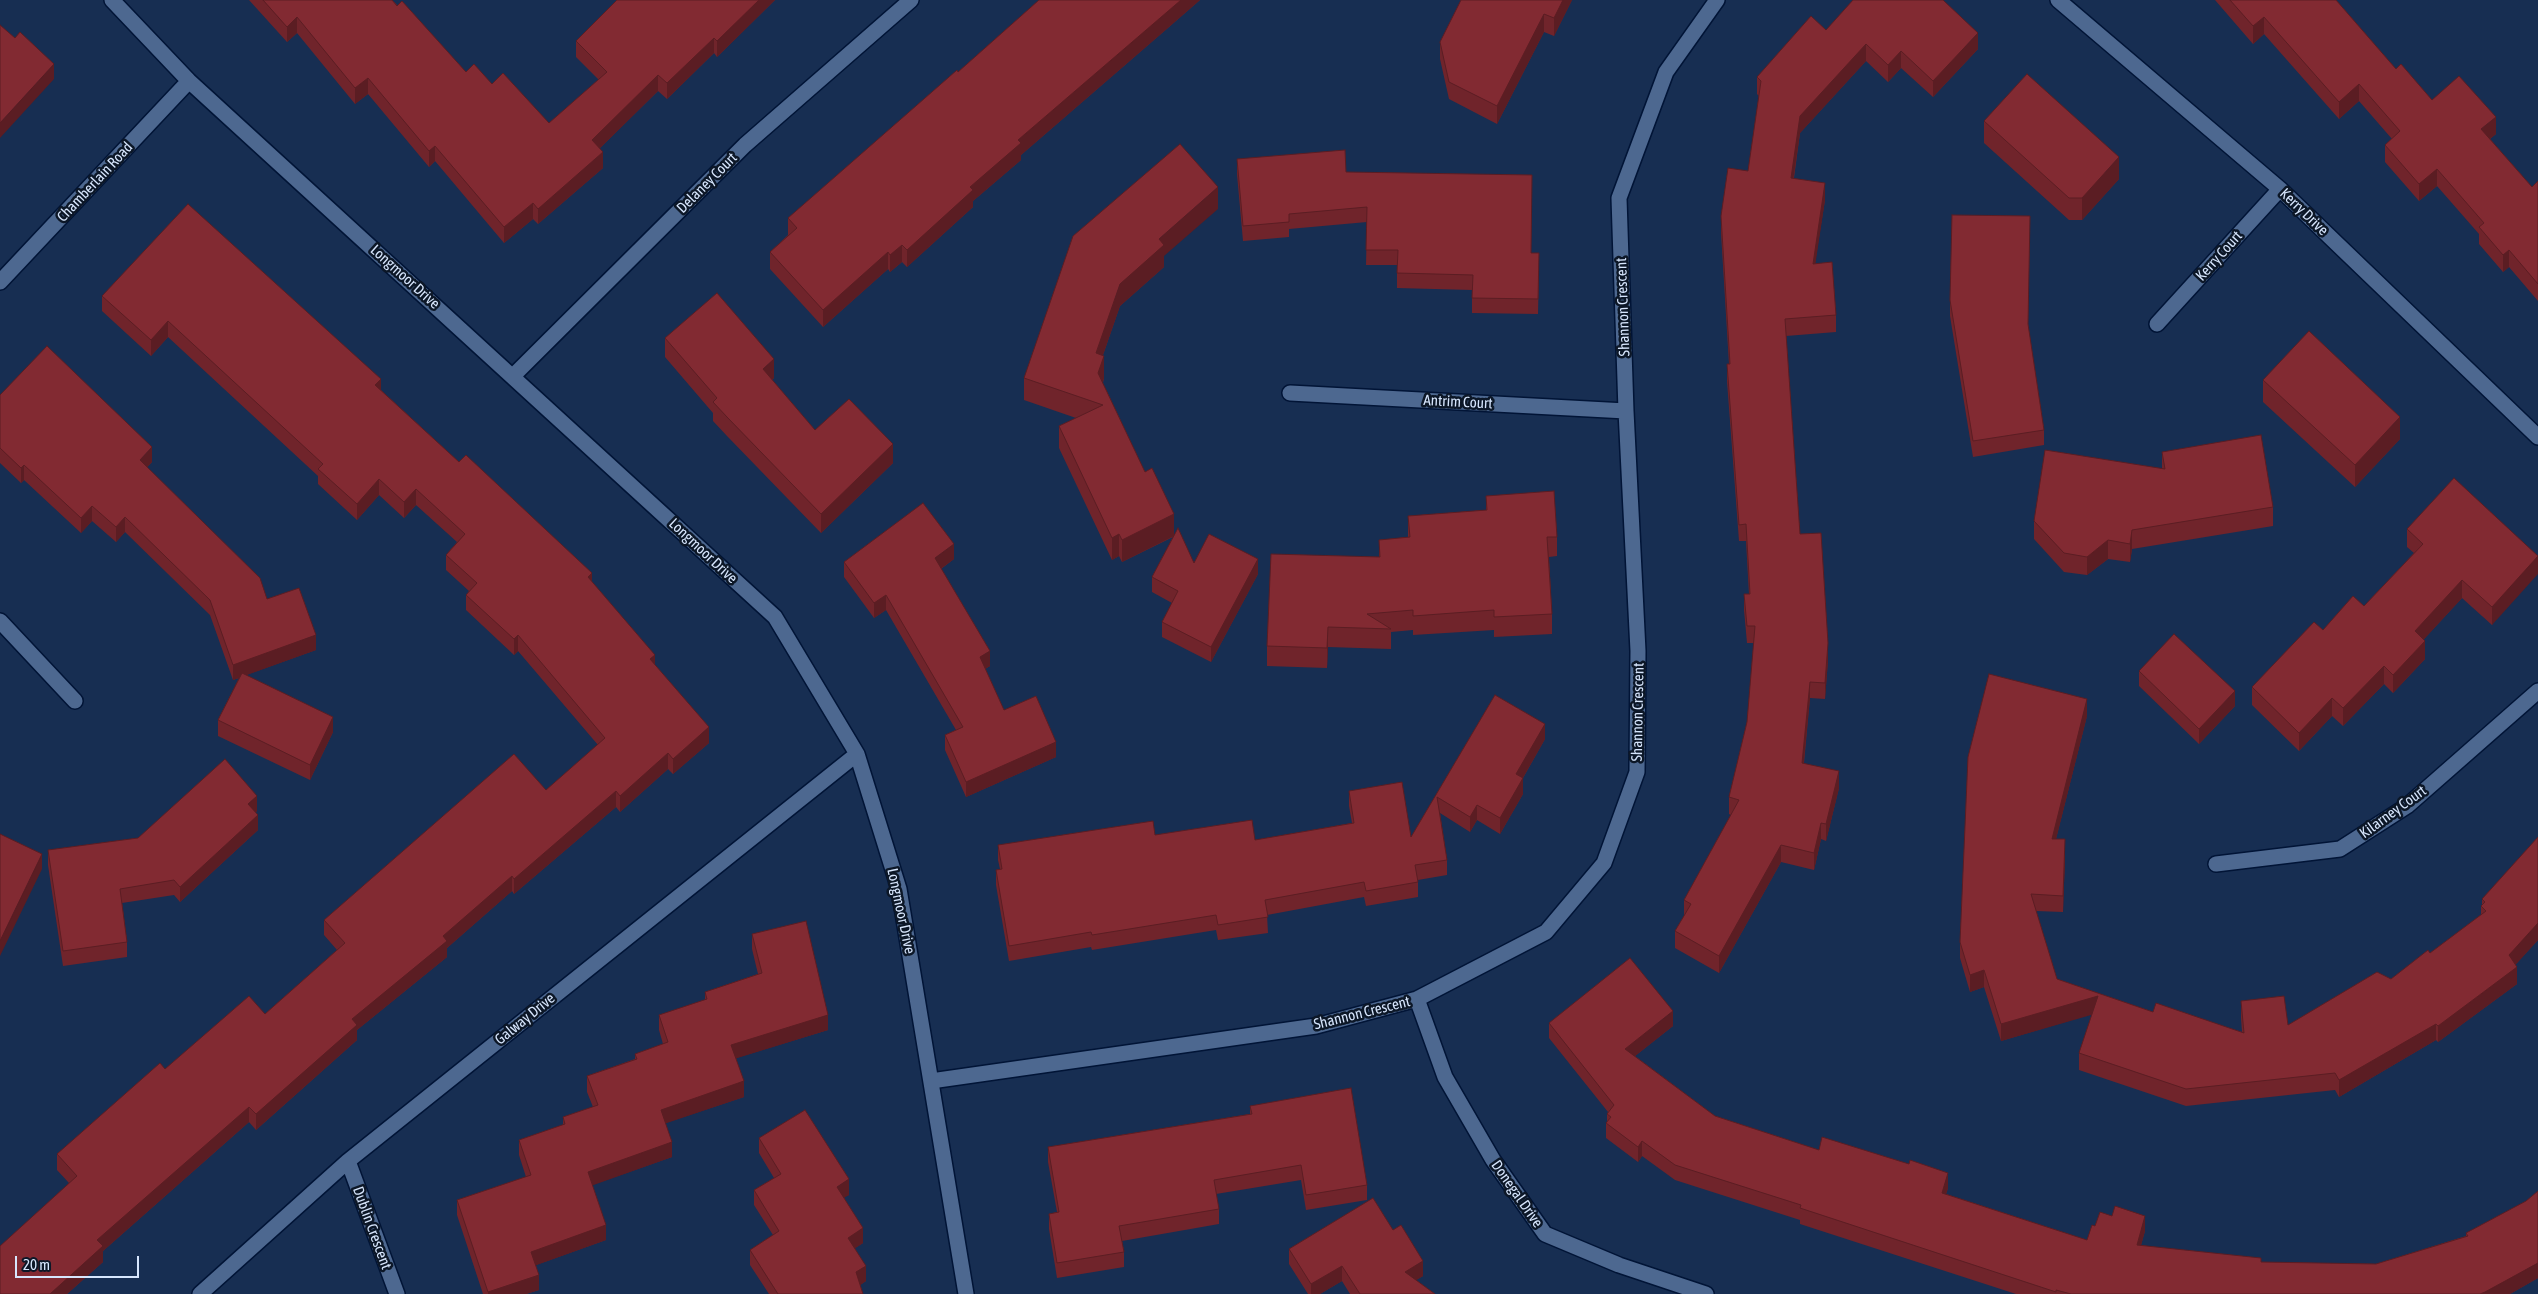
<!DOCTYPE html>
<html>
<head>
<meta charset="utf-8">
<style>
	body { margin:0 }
	#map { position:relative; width:2538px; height:1294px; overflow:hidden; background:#172e52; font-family:"Asap Condensed",sans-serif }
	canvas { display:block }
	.scale { position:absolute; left:15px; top:1256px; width:124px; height:22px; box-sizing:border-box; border:2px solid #d7e6fd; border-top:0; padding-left:6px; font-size:15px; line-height:18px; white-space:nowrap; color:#d7e6fd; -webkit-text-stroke:4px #0c1727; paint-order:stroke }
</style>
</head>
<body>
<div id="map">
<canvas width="2538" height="1294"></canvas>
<div class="scale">20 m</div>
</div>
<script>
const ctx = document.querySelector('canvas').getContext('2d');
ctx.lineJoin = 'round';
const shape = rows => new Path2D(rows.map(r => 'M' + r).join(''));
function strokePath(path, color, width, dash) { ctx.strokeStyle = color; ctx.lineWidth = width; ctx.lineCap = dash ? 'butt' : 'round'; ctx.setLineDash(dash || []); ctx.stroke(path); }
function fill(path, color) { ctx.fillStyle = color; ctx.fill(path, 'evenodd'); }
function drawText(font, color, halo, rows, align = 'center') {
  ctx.font = font + ' "Asap Condensed",sans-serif'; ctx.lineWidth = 5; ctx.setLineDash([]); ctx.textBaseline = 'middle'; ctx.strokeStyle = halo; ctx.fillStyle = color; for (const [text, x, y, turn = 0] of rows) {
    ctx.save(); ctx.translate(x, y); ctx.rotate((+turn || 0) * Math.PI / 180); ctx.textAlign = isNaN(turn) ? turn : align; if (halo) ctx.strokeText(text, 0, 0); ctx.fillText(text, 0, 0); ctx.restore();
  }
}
const minor = shape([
	[112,0,189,81,775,617,857,754,899,889,966,1294],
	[2058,0,2280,189,2538,437],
	[0,282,189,81],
	[2157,324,2280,189],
	[513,376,745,145,911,0],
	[1290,393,1626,411],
	[0,621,75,701],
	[2216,864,2340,849,2407,806,2538,691],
	[1417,999,1445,1077,1493,1160,1545,1234,1619,1265,1706,1294],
	[931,1081,1316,1026,1417,999,1546,932,1604,863,1637,772,1638,651,1626,411,1619,198,1666,72,1717,0],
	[348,1161,397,1294],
	[200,1294,348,1161,857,754]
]);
strokePath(minor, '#011436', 18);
strokePath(minor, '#4d6890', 15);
fill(shape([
	[249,0,392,0,466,72,492,84,549,123,599,80,576,57,576,41,617,0,775,0,717,57,714,53,667,99,658,91,600,148,603,168,538,224,533,219,504,243,435,161,429,167,368,94,355,104,297,33,287,42],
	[1039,0,1200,0,1169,27,1021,155,1021,160,973,201,973,207,907,267,902,262,890,272,888,269,823,327,770,269,770,252,788,235,788,218,958,72],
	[1572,0,1554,36,1544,32,1497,124,1449,99,1440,59,1440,42],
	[2215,0,2336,0,2396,69,2432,100,2496,134,2490,139,2532,187,2538,181,2538,301,2509,267,2503,272,2479,244,2479,234,2437,186,2419,201,2385,162,2385,145,2392,139,2359,101,2339,119,2264,34,2253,44],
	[1826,30,1978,49,1933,97,1901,68,1888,82,1866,61,1800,133,1794,178,1825,200,1815,263,1836,315,1836,332,1786,336,1800,534,1828,660,1825,699,1810,698,1804,763,1839,788,1826,841,1821,839,1814,870,1781,862,1719,973,1675,948,1675,931,1684,917,1684,900,1731,815,1729,814,1729,797,1747,722,1754,643,1747,643,1744,610,1744,594,1749,594,1746,541,1739,541,1727,381,1727,364,1729,364,1721,233,1721,216,1748,171,1759,96,1757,94,1757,77],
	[1984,121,2119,179,2082,220,2069,220,1984,143],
	[1237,159,1346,172,1531,253,1539,268,1538,314,1472,313,1472,290,1397,288,1397,265,1366,265,1367,222,1289,229,1289,237,1243,241,1237,174],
	[1218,209,1164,256,1164,267,1120,306,1103,355,1104,378,1103,383,1174,535,1194,563,1258,574,1211,662,1162,637,1162,622,1172,603,1152,592,1152,577,1173,537,1122,562,1119,556,1112,560,1059,448,1059,426,1076,418,1024,400,1024,378],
	[102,296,381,390,459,462,592,582,655,665,709,743,673,774,668,769,620,812,616,807,514,894,512,891,447,948,447,957,357,1030,357,1040,256,1130,249,1122,103,1251,103,1262,67,1294,0,1294,69,1183,57,1170,57,1154,165,1069,265,1014,337,950,324,935,324,920,546,790,598,745,518,651,514,655,466,610,466,595,469,591,446,570,446,555,457,542,416,505,404,518,379,495,357,520,318,484,318,476,168,337,151,356,102,311],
	[1950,300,2028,326,2044,430,2044,445,1973,457,1950,316],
	[665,338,774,378,772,380,815,430,893,463,821,533,727,436,713,421,713,413,665,357],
	[2263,380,2400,439,2355,487,2263,402],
	[0,395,152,462,147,467,267,599,316,650,246,675,333,732,310,780,218,736,218,720,239,678,233,680,210,615,125,532,116,542,92,521,81,533,24,480,21,483,0,463],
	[2162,452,2273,507,2273,526,2132,549,2130,562,2108,559,2087,575,2064,572,2034,539,2034,521,2162,468],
	[1486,496,1557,537,1557,556,1549,557,1552,614,1552,634,1494,637,1494,630,1413,635,1413,630,1391,632,1391,649,1328,647,1327,668,1267,666,1267,646,1379,557,1379,540,1408,537,1408,516,1486,510],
	[2407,529,2538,556,2492,625,2462,598,2424,639,2425,659,2393,693,2384,684,2343,726,2332,716,2299,751,2252,705,2252,687,2323,630,2364,606,2414,553,2407,547],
	[954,559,941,569,990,666,985,669,1004,710,1056,757,966,797,945,750,945,735,956,730,886,610,874,618,844,577,844,562],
	[2139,671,2235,706,2199,744,2139,686],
	[1495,695,1545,739,1523,778,1523,794,1500,834,1477,820,1470,832,1440,813,1447,860,1447,875,1418,880,1418,897,1366,906,1364,897,1267,915,1268,933,1218,940,1216,930,1092,950,1091,947,1009,961,996,885,996,870,1000,869,998,860,998,845,1155,835,1255,840,1352,823,1349,806,1349,791,1411,837],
	[2087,716,2056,839,2065,856,2063,912,2036,911,2057,979,2153,1012,2242,1032,2241,1018,2241,1001,2288,1025,2391,979,2430,953,2481,915,2481,906,2482,905,2482,899,2538,837,2538,940,2515,965,2517,984,2438,1042,2436,1040,2339,1097,2335,1090,2186,1106,2079,1070,2079,1053,2092,1014,2001,1041,1984,987,1970,992,1960,958,1960,942],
	[257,811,256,812,258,830,180,902,174,895,122,903,127,942,127,957,63,966,48,865,48,850,138,838],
	[752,934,828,1030,736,1058,744,1097,665,1123,672,1157,592,1185,606,1240,536,1265,539,1290,526,1294,483,1294,457,1215,457,1200,526,1177,519,1155,519,1140,563,1125,563,1117,593,1107,587,1092,587,1076,635,1059,635,1054,663,1044,659,1030,659,1015,705,1000,705,992,758,974,752,949],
	[1549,1023,1673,1026,1635,1056,1715,1116,1819,1150,1948,1188,1946,1194,2087,1240,2095,1226,2145,1231,2141,1245,2261,1262,2376,1264,2466,1236,2466,1233,2538,1278,2510,1294,2016,1294,1800,1224,1800,1220,1675,1180,1642,1156,1638,1162,1606,1138,1606,1123,1607,1122,1607,1114,1608,1112,1549,1038],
	[1250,1106,1367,1185,1367,1200,1306,1210,1301,1180,1216,1194,1219,1209,1219,1224,1122,1241,1124,1252,1124,1267,1057,1278,1049,1229,1049,1214,1057,1212,1048,1162,1048,1147,1250,1114],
	[759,1138,849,1195,844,1197,863,1243,855,1248,866,1281,860,1285,863,1294,769,1294,750,1265,750,1250,773,1235,754,1205,754,1190,774,1178,759,1153],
	[1393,1230,1423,1276,1416,1280,1435,1294,1350,1294,1342,1281,1320,1294,1308,1294,1289,1264,1289,1249]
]), '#70242b');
fill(shape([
	[759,0,775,0,717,57,717,41],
	[1181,0,1200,0,1169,27,1021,155,1021,160,973,201,973,207,907,267,907,250,1018,140],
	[1563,0,1572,0,1554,36,1554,18],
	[1544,14,1544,32,1497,124,1497,106],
	[297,17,297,33,287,42,287,27],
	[2264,17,2264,34,2253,44,2253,26],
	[1978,33,1978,49,1933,97,1933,81],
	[714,38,714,53,667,99,667,83],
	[1866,44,1866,61,1800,133,1791,195,1791,178,1800,116],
	[1901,51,1901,68,1888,82,1888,65],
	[54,64,54,79,0,138,0,123],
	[658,75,658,91,592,156,592,140],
	[368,78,368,94,355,104,355,88],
	[2359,84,2359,101,2339,119,2339,102],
	[2496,117,2496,134,2481,146,2481,129],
	[435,146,435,161,429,167,429,151],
	[603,152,603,168,538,224,538,209],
	[2119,157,2119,179,2082,220,2082,198],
	[2437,169,2437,186,2419,201,2419,184],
	[1825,183,1825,200,1813,280,1813,264],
	[1218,187,1218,209,1164,256,1164,267,1120,306,1096,375,1096,353,1120,284,1159,239],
	[533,203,533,219,504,243,504,227],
	[902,245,902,262,890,272,890,255],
	[2509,250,2509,267,2503,272,2503,255],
	[888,252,888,269,823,327,823,310],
	[168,321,168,337,151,356,151,340],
	[1104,356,1104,378,1098,395,1098,373],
	[774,359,774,378,763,387,763,369],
	[381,379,381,394,375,385],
	[2400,417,2400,439,2355,487,2355,465],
	[893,444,893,463,821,533,821,514],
	[152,447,152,462,140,475,140,460],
	[24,465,24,480,21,483,21,468],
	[379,479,379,495,357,520,357,504],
	[416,489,416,505,404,518,404,502],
	[92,506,92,521,81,533,81,518],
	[1174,514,1174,536,1122,562,1122,540],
	[125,517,125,532,116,542,116,527],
	[2132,530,2132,549,2130,562,2130,544],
	[1119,534,1119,556,1112,560,1112,538],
	[2108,540,2108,559,2087,575,2087,557],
	[954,544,954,559,935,573,935,558],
	[2538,556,2538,574,2492,625,2492,607],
	[1258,559,1258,574,1211,662,1211,647],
	[592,573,592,589,588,577],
	[2462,580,2462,598,2415,649,2415,631],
	[886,595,886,610,874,618,874,603],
	[1328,627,1328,647,1327,668,1327,648],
	[316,635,316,650,233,680,233,665],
	[518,635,518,651,514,655,514,639],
	[2425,641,2425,659,2393,693,2393,675],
	[1828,643,1828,660,1825,699,1825,683],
	[990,651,990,666,980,672,980,657],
	[655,655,655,671,650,659],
	[2384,666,2384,684,2343,726,2343,708],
	[1810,682,1810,698,1802,779,1802,763],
	[2235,691,2235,706,2199,744,2199,729],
	[2332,698,2332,716,2299,751,2299,733],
	[2087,699,2087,716,2052,855,2052,839],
	[333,717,333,732,310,780,310,765],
	[1545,724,1545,739,1516,790,1516,774],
	[709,727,709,743,673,774,673,759],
	[1056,742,1056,757,966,797,966,782],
	[668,753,668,769,620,812,620,796],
	[1839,771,1839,788,1826,841,1826,824],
	[1523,778,1523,794,1500,834,1500,818],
	[616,791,616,807,514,894,514,879],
	[257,796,257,811,248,819,248,804],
	[1477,805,1477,820,1470,832,1470,817],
	[258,815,258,830,180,902,180,887],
	[1821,823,1821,839,1814,870,1814,853],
	[2065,839,2065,856,2063,912,2063,896],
	[1781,845,1781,862,1719,973,1719,956],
	[42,854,42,869,0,956,0,941],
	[512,876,512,891,447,948,447,957,357,1030,357,1040,256,1130,256,1114,352,1019,443,936],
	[2538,923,2538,940,2509,972,2509,955],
	[2517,967,2517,984,2438,1042,2438,1026],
	[1984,970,1984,987,1970,992,1970,975],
	[2098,996,2098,1013,2001,1041,2001,1024],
	[1673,1011,1673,1026,1625,1064,1625,1049],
	[828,1015,828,1030,731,1060,731,1045],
	[2436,1024,2436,1040,2339,1097,2339,1080],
	[744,1081,744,1097,661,1125,661,1110],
	[249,1107,249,1122,103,1251,103,1262,67,1294,50,1294,97,1240],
	[1642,1141,1642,1156,1638,1162,1638,1147],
	[672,1142,672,1157,588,1187,588,1172],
	[1948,1173,1948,1188,1942,1208,1942,1193],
	[849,1179,849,1195,837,1202,837,1187],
	[2145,1216,2145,1231,2137,1260,2137,1245],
	[606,1225,606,1240,531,1267,531,1252],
	[863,1228,863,1243,848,1253,848,1238],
	[1423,1261,1423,1276,1405,1287,1405,1272],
	[2538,1263,2538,1278,2510,1294,2480,1294],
	[866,1266,866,1281,856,1288,856,1272],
	[1342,1266,1342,1281,1320,1294,1311,1294,1311,1284],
	[539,1275,539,1290,526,1294,488,1294,488,1292]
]), '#5b1d23');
const building = shape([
	[263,0,392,0,397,6,402,1,466,72,474,64,492,84,503,73,549,123,607,72,576,41,617,0,759,0,717,41,714,38,667,83,658,75,592,140,603,152,538,209,533,203,504,227,435,146,429,151,368,78,355,88,297,17,287,27,263,0],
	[1039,0,1181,0,1018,140,1021,143,970,187,973,190,907,250,902,245,890,255,888,252,823,310,770,252,797,228,788,218,957,70,958,72,1039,0],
	[1461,0,1563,0,1554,18,1544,14,1497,106,1449,82,1440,42,1461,0],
	[1853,0,1943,0,1978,33,1933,81,1901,51,1888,65,1866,44,1800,116,1791,178,1825,183,1813,264,1832,262,1836,315,1785,319,1800,534,1821,533,1828,643,1825,683,1810,682,1802,763,1839,771,1826,824,1821,823,1814,853,1781,845,1719,956,1675,931,1691,904,1684,900,1739,800,1729,797,1747,722,1755,626,1747,626,1744,594,1750,594,1746,524,1739,525,1727,364,1730,364,1721,216,1728,168,1748,171,1761,81,1757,77,1811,16,1826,30,1853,0],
	[2230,0,2336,0,2396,69,2401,64,2432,100,2459,76,2496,117,2481,129,2532,187,2538,181,2538,284,2509,250,2503,255,2479,227,2484,223,2437,169,2419,184,2385,145,2400,131,2359,84,2339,102,2264,17,2253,26,2230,0],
	[0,25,15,38,20,32,54,64,0,123,0,25],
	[2027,74,2119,157,2082,198,2069,198,1984,121,2027,74],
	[1180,144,1218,187,1159,239,1164,245,1120,284,1096,353,1104,356,1098,373,1145,472,1152,468,1174,514,1122,540,1119,534,1112,538,1059,426,1103,405,1024,378,1073,236,1180,144],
	[1345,150,1346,172,1532,175,1531,253,1539,253,1538,299,1472,298,1473,275,1397,273,1398,250,1366,250,1367,207,1289,214,1289,222,1243,226,1237,159,1345,150],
	[188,204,381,379,375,385,459,462,466,455,592,573,588,577,655,655,650,659,709,727,673,759,668,753,620,796,616,791,514,879,512,876,443,936,447,941,352,1019,357,1025,256,1114,249,1107,97,1240,103,1246,50,1294,0,1294,0,1246,77,1176,57,1154,160,1063,165,1069,249,996,265,1014,345,943,324,920,514,754,546,790,605,738,518,635,514,639,466,595,477,583,446,555,465,534,416,489,404,502,379,479,357,504,318,469,323,464,168,321,151,340,102,296,188,204],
	[1952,215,2030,216,2028,324,2044,430,1973,441,1950,300,1952,215],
	[717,293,774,359,763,369,815,430,849,399,893,444,821,514,727,417,713,402,717,398,665,338,717,293],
	[2309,331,2400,417,2355,465,2263,380,2309,331],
	[47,346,152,447,140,460,260,578,267,599,299,588,316,635,233,665,210,600,125,517,116,527,92,506,81,518,24,465,21,468,0,448,0,395,47,346],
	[2261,435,2273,507,2132,530,2130,544,2108,540,2087,557,2064,553,2034,521,2045,450,2165,469,2162,452,2261,435],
	[2454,478,2538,556,2492,607,2462,580,2415,631,2425,641,2393,675,2384,666,2343,708,2332,698,2299,733,2252,687,2314,622,2323,630,2353,596,2364,606,2423,544,2407,529,2454,478],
	[1554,491,1557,537,1547,537,1552,614,1494,617,1494,610,1413,616,1413,610,1367,614,1391,629,1328,627,1327,648,1267,646,1271,554,1380,557,1379,540,1410,537,1408,516,1487,510,1486,496,1554,491],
	[923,503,954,544,935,558,990,651,980,657,1004,710,1036,696,1056,742,966,782,945,735,963,727,886,595,874,603,844,562,923,503],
	[1178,528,1194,563,1209,534,1258,559,1211,647,1162,622,1178,591,1152,577,1178,528],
	[2174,634,2235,691,2199,729,2139,671,2174,634],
	[242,673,333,717,310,765,218,720,242,673],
	[1989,674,2087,699,2052,839,2065,839,2063,896,2031,894,2057,979,2153,1012,2156,1003,2244,1033,2241,1001,2284,996,2288,1025,2377,972,2391,979,2428,950,2430,953,2486,911,2481,906,2485,902,2482,899,2538,837,2538,923,2509,955,2517,967,2438,1026,2436,1024,2339,1080,2335,1073,2186,1089,2079,1053,2098,996,2001,1024,1984,970,1970,975,1960,942,1968,757,1989,674],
	[1495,695,1545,724,1516,774,1523,778,1500,818,1477,805,1470,817,1437,797,1447,860,1415,865,1418,882,1366,891,1364,882,1265,900,1268,917,1218,925,1216,915,1092,935,1091,932,1009,946,996,870,1002,869,998,845,1153,821,1155,835,1252,820,1255,840,1354,823,1349,791,1402,782,1411,837,1495,695],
	[225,759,257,796,248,804,258,815,180,887,174,880,120,889,127,942,63,951,48,850,138,838,225,759],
	[0,834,42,854,0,941,0,834],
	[806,921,828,1015,731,1045,744,1081,661,1110,672,1142,588,1172,606,1225,531,1252,539,1275,488,1292,457,1200,531,1175,519,1140,565,1124,563,1117,598,1105,587,1076,637,1059,635,1054,668,1042,659,1015,707,999,705,992,762,973,752,934,806,921],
	[1630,958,1673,1011,1625,1049,1715,1116,1819,1150,1822,1137,1909,1164,1910,1160,1948,1173,1942,1193,2087,1240,2092,1225,2095,1226,2100,1212,2112,1216,2115,1206,2145,1216,2137,1245,2261,1258,2261,1262,2376,1264,2468,1236,2466,1233,2526,1201,2538,1191,2538,1263,2485,1292,2480,1294,2071,1294,2056,1290,2056,1292,1800,1208,1801,1205,1675,1165,1642,1141,1638,1147,1606,1123,1611,1117,1607,1114,1614,1105,1549,1023,1630,958],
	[1351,1088,1367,1185,1306,1195,1301,1165,1214,1180,1219,1209,1119,1226,1124,1252,1057,1263,1049,1214,1059,1212,1048,1147,1252,1114,1250,1106,1351,1088],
	[805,1110,849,1179,837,1187,863,1228,848,1238,866,1266,856,1272,863,1294,778,1294,750,1250,779,1231,754,1190,781,1174,759,1138,805,1110],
	[1373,1198,1393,1230,1401,1225,1423,1261,1405,1272,1435,1294,1360,1294,1342,1266,1311,1284,1289,1249,1373,1198]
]);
fill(building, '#822a32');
strokePath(building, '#5b1d23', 1);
drawText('15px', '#d7e6fd', '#0c1727', [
	["Chamberlain Road",95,182,-47],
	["Delaney Court",707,183,-45],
	["Kerry Drive",2304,212,44],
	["Kerry Court",2219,256,-48],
	["Longmoor Drive",405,277,42],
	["Shannon Crescent",1623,307,-92],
	["Antrim Court",1458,402,3],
	["Longmoor Drive",703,551,43],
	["Shannon Crescent",1638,712,-89],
	["Kilarney Court",2393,812,-36],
	["Longmoor Drive",901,911,78],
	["Shannon Crescent",1362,1013,-14],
	["Galway Drive",525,1019,-39],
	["Donegal Drive",1517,1194,55],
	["Dublin Crescent",372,1228,70]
]);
</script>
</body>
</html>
